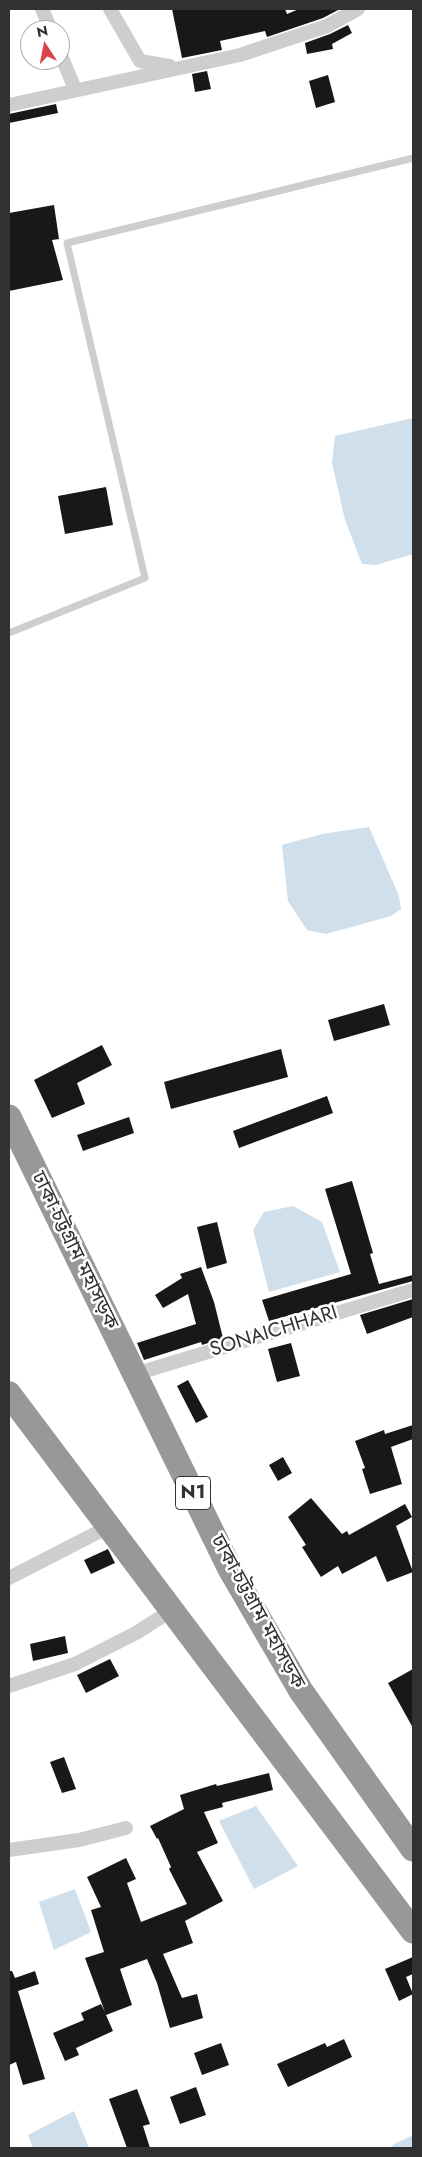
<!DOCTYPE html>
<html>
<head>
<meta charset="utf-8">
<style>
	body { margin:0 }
	#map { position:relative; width:422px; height:2157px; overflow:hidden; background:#fff; font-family:Jost,sans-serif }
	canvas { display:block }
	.frame { position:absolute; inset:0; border:10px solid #313131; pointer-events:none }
	.north { position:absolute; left:20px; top:20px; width:50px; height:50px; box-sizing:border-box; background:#fff; border:1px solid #adadad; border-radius:50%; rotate:349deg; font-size:14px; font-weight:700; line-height:20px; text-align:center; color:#313131 }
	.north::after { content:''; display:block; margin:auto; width:18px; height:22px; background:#d94349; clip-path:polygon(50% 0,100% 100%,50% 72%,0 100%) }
</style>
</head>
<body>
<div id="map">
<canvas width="422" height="2157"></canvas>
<div class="frame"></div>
<div class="north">N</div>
</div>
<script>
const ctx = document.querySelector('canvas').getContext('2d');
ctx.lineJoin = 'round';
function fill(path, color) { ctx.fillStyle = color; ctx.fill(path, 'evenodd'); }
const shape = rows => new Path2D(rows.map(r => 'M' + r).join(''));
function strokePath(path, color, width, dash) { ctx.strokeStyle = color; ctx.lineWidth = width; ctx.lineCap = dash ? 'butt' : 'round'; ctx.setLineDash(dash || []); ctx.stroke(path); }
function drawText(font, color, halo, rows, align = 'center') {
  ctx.font = font + ' Jost,"Noto Sans Bengali",sans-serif'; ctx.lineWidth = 5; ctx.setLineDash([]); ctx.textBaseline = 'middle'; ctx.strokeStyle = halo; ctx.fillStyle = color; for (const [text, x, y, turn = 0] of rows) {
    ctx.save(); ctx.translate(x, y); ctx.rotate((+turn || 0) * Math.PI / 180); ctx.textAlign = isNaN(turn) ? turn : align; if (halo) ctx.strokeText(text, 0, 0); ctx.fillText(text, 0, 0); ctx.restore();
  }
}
fill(shape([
	[413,418,413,554,376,565,362,564,345,520,332,463,335,436],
	[369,827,399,896,401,909,391,916,326,934,307,930,288,901,282,845,322,834],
	[293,1206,322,1222,340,1272,269,1292,253,1230,264,1212],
	[256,1806,298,1866,254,1889,219,1821],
	[75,1889,91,1932,54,1950,39,1902],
	[74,2111,89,2148,33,2148,28,2135],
	[413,2135,413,2148,390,2148,394,2144]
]), '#cfdfeb');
fill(shape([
	[172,9,285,9,287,14,299,9,340,9,323,18,267,37,265,31,220,41,222,50,182,58],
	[348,25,352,33,332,44,333,49,307,54,305,43,330,34],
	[207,71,211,89,195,92,192,74],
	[328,75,335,102,316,108,309,81],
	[56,104,58,113,9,123,9,114],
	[54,205,59,239,52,240,63,280,9,291,9,213],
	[106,487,113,525,65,534,58,496],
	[384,1004,390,1025,334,1041,328,1020],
	[102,1045,112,1065,77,1083,85,1104,52,1118,34,1080],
	[281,1049,288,1077,171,1109,164,1082],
	[327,1096,333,1113,239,1148,233,1131],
	[129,1117,134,1133,83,1151,77,1135],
	[352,1181,373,1253,370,1254,379,1284,413,1275,413,1281,269,1321,262,1300,351,1274,325,1189],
	[217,1222,227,1263,207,1269,197,1227],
	[201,1267,214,1302,223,1338,202,1345,201,1342,144,1360,137,1343,196,1324,188,1294,163,1308,155,1295,182,1278,180,1274],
	[413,1299,413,1317,367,1334,360,1315],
	[291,1343,300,1376,277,1382,268,1349],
	[188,1380,208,1417,196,1423,177,1386],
	[413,1425,413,1439,391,1447,402,1484,370,1494,362,1469,365,1468,355,1441,384,1430,385,1434],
	[283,1457,292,1473,278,1481,269,1465],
	[311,1498,342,1534,347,1531,349,1535,405,1504,412,1517,396,1526,413,1572,387,1582,376,1556,342,1574,338,1566,321,1577,302,1547,306,1545,288,1517],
	[108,1549,115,1563,91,1574,84,1560],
	[65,1636,68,1653,33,1661,30,1644],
	[110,1659,119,1676,86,1693,77,1675],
	[413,1669,413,1728,388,1683],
	[64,1757,76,1789,62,1793,50,1762],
	[269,1773,273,1790,222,1803,223,1807,204,1812,218,1843,197,1852,223,1901,185,1921,193,1943,163,1954,182,1998,197,1994,203,2018,170,2028,157,1983,147,1959,120,1969,132,2005,106,2015,113,2031,76,2048,79,2055,65,2061,53,2033,84,2020,81,2013,101,2004,105,2012,85,1958,104,1952,91,1910,101,1907,87,1877,126,1858,136,1879,127,1883,141,1922,187,1904,169,1869,171,1867,158,1838,157,1839,150,1826,184,1809,180,1795,216,1784,217,1786],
	[413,1957,413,1974,406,1977,413,1994,399,2001,385,1969],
	[9,1971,12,1971,15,1978,35,1971,39,1984,18,1991,45,2079,23,2085,16,2062,9,2065],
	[344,2039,352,2057,288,2087,277,2064,325,2043,327,2047],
	[221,2043,229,2065,202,2075,194,2053],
	[196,2087,206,2115,180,2124,170,2097],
	[137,2089,150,2124,143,2126,150,2148,127,2148,109,2099]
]), '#181818');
strokePath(shape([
	[9,633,145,578,67,243,413,158]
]), '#cecece', 7);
strokePath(shape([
	[42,9,51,30],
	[110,9,140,61,170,66],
	[60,53,75,89],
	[9,105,240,55,327,26,358,9],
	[135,1374,413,1290],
	[9,1578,110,1526],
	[9,1686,75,1664,136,1633,172,1610],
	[9,1850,79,1840,126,1828]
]), '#cecece', 14);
strokePath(shape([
	[9,1117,230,1569,301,1691,413,1849],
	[9,1394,413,1931]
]), '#989898', 25);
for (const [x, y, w] of [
	[193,1493,35]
]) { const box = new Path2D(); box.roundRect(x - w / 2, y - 16.5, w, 33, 4); ctx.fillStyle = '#fff'; ctx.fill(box); strokePath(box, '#313131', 1); }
drawText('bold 19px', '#313131', null, [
	["N1",193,1493]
]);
drawText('20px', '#313131', '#fff', [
	["ঢাকা-চট্টগ্রাম মহাসড়ক",74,1251,64],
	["SONAICHHARI",274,1332,-17],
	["ঢাকা-চট্টগ্রাম মহাসড়ক",257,1612,61]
]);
</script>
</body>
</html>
